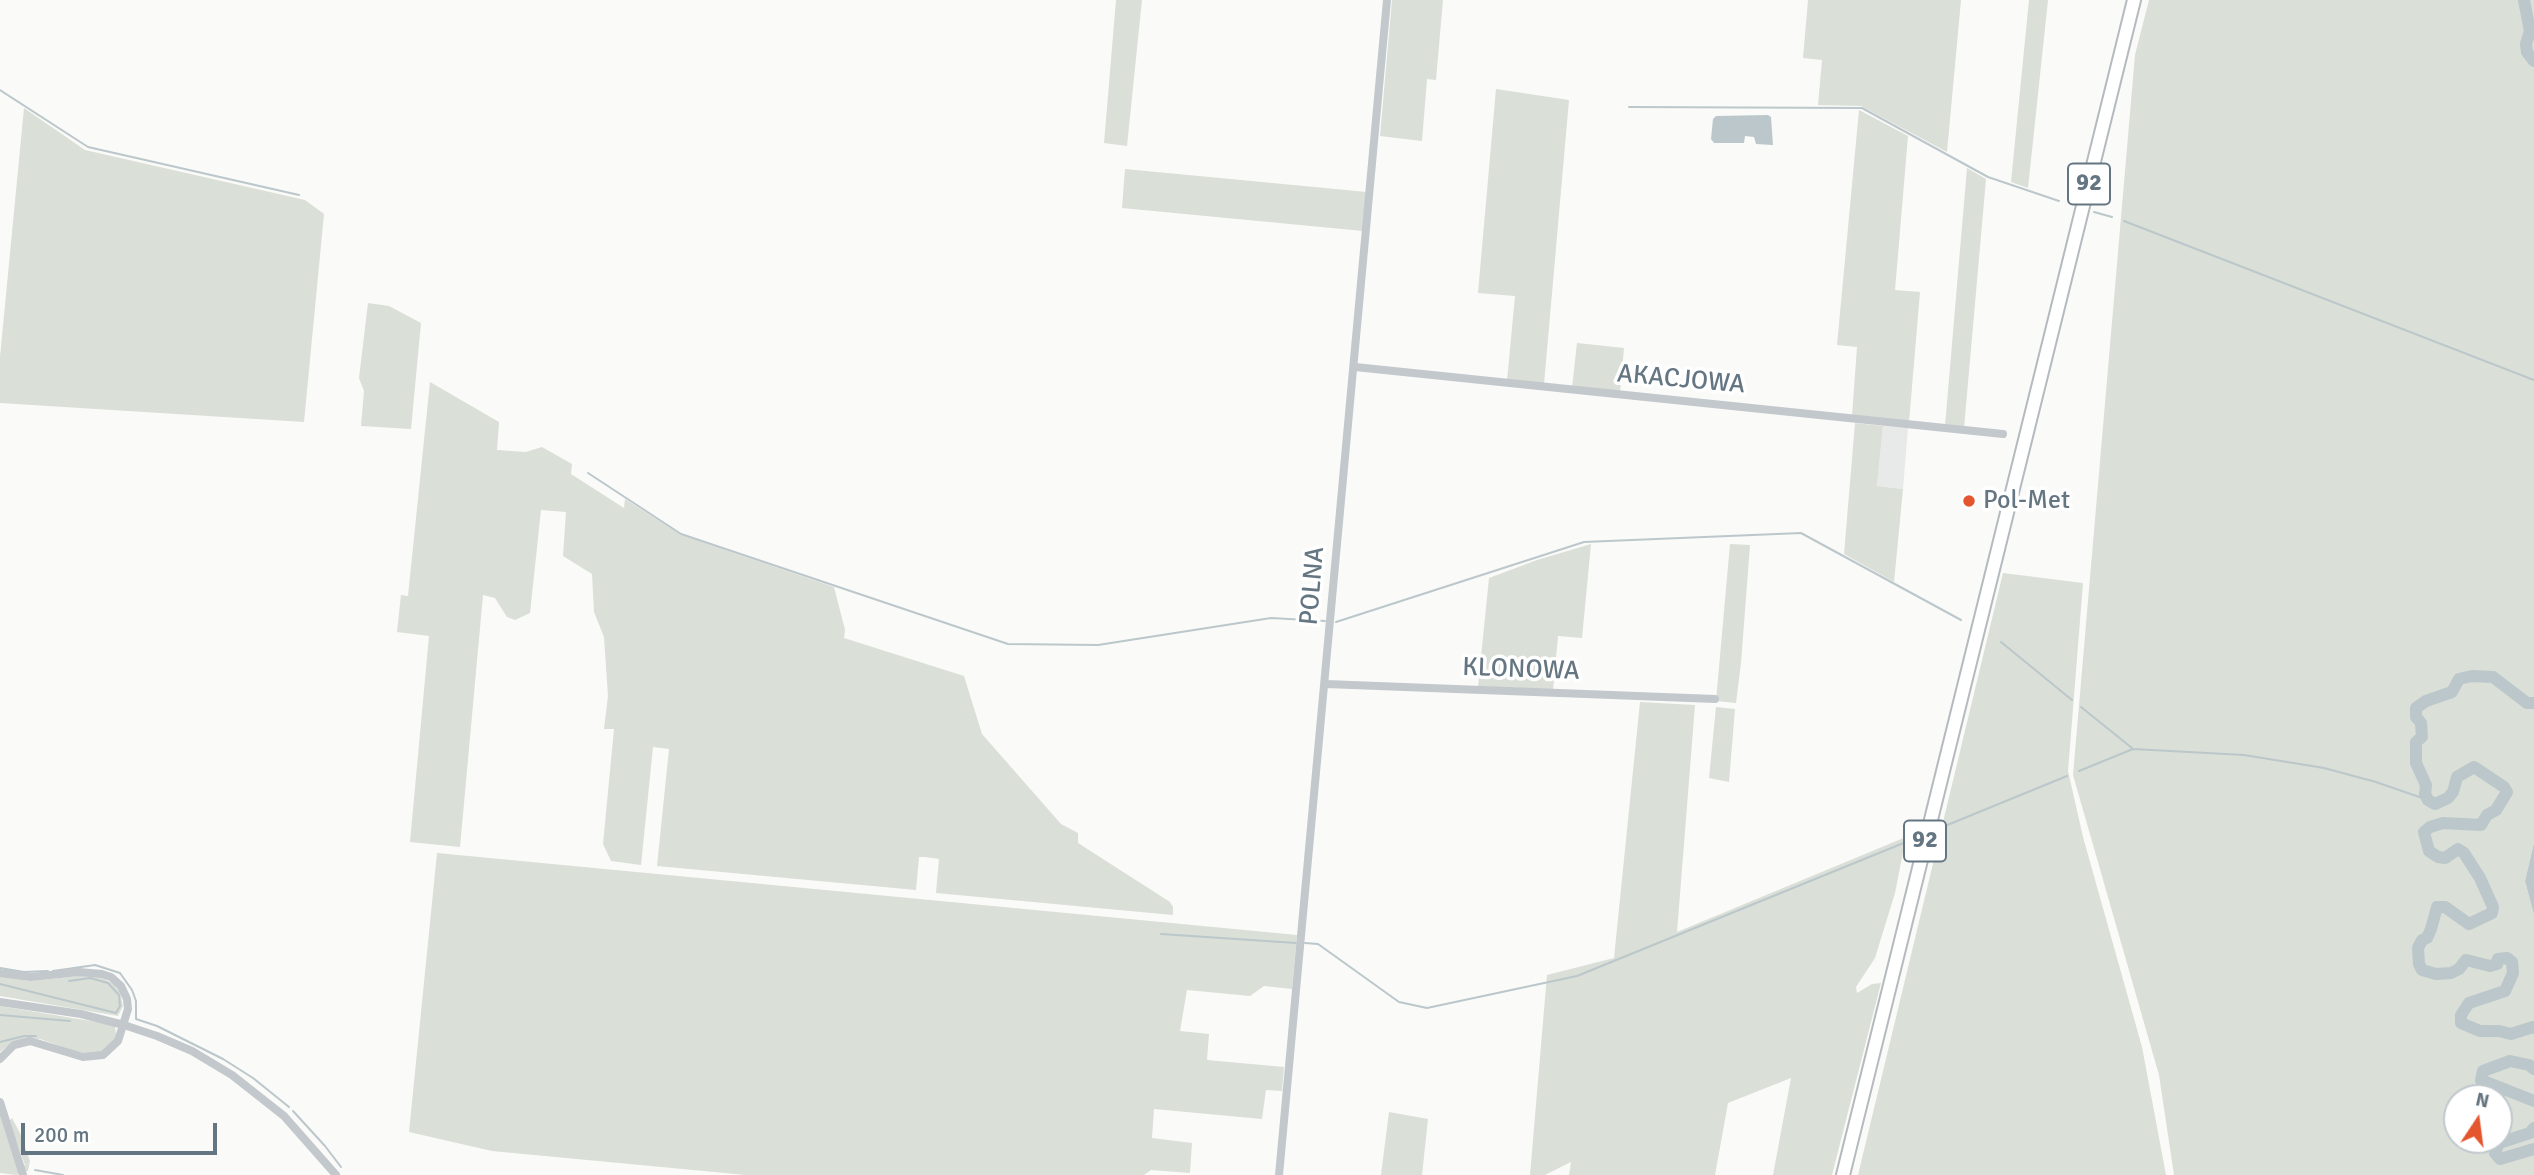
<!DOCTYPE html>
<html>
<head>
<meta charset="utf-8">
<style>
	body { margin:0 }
	#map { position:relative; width:2534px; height:1175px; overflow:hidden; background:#fafaf8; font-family:Signika,sans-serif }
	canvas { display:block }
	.north { position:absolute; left:2443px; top:1084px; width:70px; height:70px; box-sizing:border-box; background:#fff; border:2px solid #c1c8cd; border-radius:50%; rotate:13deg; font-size:19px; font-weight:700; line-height:28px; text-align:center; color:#657683 }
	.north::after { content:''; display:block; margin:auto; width:24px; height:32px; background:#e4572e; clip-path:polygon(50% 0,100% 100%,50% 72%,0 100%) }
	.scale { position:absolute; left:21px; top:1123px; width:196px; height:32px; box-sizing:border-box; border:4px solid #657683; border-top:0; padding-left:9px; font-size:21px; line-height:24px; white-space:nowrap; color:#657683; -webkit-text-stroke:5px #fff; paint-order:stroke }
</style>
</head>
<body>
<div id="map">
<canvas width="2534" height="1175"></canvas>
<div class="north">N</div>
<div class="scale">200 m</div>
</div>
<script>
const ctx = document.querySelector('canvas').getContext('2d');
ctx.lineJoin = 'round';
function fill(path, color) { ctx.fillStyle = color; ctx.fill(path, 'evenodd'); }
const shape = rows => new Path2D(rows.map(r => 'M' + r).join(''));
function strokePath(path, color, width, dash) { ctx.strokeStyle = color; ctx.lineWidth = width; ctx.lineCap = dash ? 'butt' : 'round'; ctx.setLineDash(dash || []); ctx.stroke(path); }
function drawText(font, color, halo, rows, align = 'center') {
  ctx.font = font + ' Signika,sans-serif'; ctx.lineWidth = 7; ctx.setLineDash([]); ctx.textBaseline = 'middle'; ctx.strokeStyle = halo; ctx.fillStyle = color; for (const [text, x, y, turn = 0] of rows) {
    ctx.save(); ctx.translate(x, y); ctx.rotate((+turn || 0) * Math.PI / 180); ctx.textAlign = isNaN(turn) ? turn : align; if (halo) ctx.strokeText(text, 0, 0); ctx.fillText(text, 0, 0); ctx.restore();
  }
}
fill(shape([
	[1883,426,1908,428,1903,489,1877,486]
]), '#e8e9e9');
fill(shape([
	[1116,0,1142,0,1127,146,1104,143],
	[1392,0,1443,0,1436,80,1427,79,1422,141,1380,136],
	[1808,0,1961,0,1947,152,1861,106,1818,105,1822,60,1803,58],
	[2029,0,2048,0,2028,188,2011,182],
	[2149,0,2534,0,2534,843,2525,881,2534,915,2534,1175,2174,1175,2159,1075,2073,775,2135,55],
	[2457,1098,2499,1098,2499,1140,2457,1140],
	[1496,89,1569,100,1544,384,1507,381,1515,296,1478,293],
	[24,108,85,150,305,200,324,214,304,422,0,403,0,357],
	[1859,110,1908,136,1895,290,1920,292,1909,422,1852,416,1857,347,1837,345],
	[1967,168,1986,179,1964,428,1945,426],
	[1125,169,1367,192,1363,231,1122,208],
	[368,303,389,306,421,323,411,429,361,426,364,391,359,378],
	[1577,343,1624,348,1620,392,1572,388],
	[430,382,499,422,497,450,526,452,542,447,572,464,571,474,624,508,625,499,681,535,834,587,845,630,844,638,964,676,982,734,1061,824,1078,833,1078,843,1170,902,1173,907,1173,915,936,893,939,859,925,857,919,857,916,890,657,866,669,749,653,747,641,865,611,861,603,844,614,729,604,729,608,696,604,637,594,612,592,574,563,556,566,512,541,510,530,613,515,620,507,617,495,598,483,595,460,847,410,842,429,636,397,632,401,595,408,596],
	[1855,423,1883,426,1877,486,1903,489,1894,582,1844,554],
	[1591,544,1582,638,1558,636,1553,690,1478,687,1489,578,1537,560],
	[1730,544,1750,545,1741,663,1736,703,1716,701],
	[2003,573,2083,583,2068,771,2083,837,2142,1047,2166,1175,1858,1175],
	[1640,702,1695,705,1677,932,1906,837,1895,893,1875,958,1856,987,1857,993,1872,984,1881,983,1832,1175,1773,1175,1791,1078,1728,1103,1715,1175,1569,1175,1571,1162,1545,1175,1530,1175,1547,975,1614,958],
	[1716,707,1735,709,1729,782,1709,778],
	[437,853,1297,935,1292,989,1264,986,1250,996,1187,990,1180,1031,1209,1034,1207,1060,1284,1067,1282,1091,1266,1090,1262,1119,1154,1109,1152,1138,1192,1143,1190,1173,1151,1170,1144,1175,746,1175,492,1151,409,1132],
	[87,975,101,977,114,984,120,991,123,1006,118,1016,0,996,0,976,31,981],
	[0,1006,109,1024,115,1026,116,1035,114,1041,101,1052,90,1054,77,1052,40,1039,26,1038,10,1044,0,1052],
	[0,1111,17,1167,25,1165,9,1121,12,1118,20,1133,30,1161,28,1171,16,1175,0,1173],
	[1389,1112,1428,1119,1422,1175,1381,1175]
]), '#dadfd7');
fill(shape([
	[1768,115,1771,117,1773,145,1756,144,1754,137,1745,136,1744,143,1714,143,1711,139,1713,119,1716,116],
	[2534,843,2534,915,2525,881]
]), '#bbc7cb');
strokePath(shape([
	[0,90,88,147,299,195],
	[1629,107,1862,108,1988,177,2059,201],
	[2094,212,2112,217],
	[2124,221,2534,380],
	[588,473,681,534,1008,644,1098,645,1271,618,1325,621],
	[1336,622,1584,542,1801,533,1961,620],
	[2001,642,2072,700],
	[2081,707,2132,748],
	[2079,771,2133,749,2244,755,2324,768,2376,782,2428,800],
	[1940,828,2067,776],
	[1161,934,1296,943],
	[1305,943,1318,944,1399,1002,1427,1008,1577,976,1906,842],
	[0,968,24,972,48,971],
	[53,971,95,965,120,973,132,990,136,1001,136,1019,157,1026,223,1059,253,1078,289,1107],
	[0,984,116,1013,120,1006,119,995,108,983,90,978,69,981],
	[0,1015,70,1021],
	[0,1042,24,1036,36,1036],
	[293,1111,325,1146,341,1167],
	[35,1170,63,1175]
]), '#bbc7cb', 2);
strokePath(shape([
	[2524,0,2530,31,2526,44,2527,52,2534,61],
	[2534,703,2527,703,2493,677,2472,676,2459,679,2452,692,2426,701,2416,708,2416,717,2421,723,2422,737,2416,742,2416,763,2426,785,2425,794,2428,800,2435,804,2448,798,2453,792,2457,777,2474,767,2504,787,2507,792,2496,810,2487,815,2481,825,2443,823,2430,827,2424,832,2429,851,2438,857,2445,858,2458,849,2464,853,2480,878,2493,907,2492,913,2469,924,2445,907,2437,907,2431,929,2427,938,2422,940,2418,948,2419,964,2422,970,2436,974,2451,973,2459,969,2466,960,2490,966,2497,964,2498,959,2507,958,2512,962,2513,973,2505,991,2469,1003,2461,1015,2461,1023,2480,1031,2499,1031,2511,1034,2533,1027,2534,1028],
	[2534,1069,2529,1065,2510,1061,2483,1071,2481,1080,2534,1101],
	[2534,1128,2530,1133,2499,1143,2495,1153,2500,1159,2534,1149]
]), '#bbc7cb', 12);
const primary = shape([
	[1843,1175,2134,0]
]);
strokePath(primary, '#b5babe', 16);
strokePath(shape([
	[1355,367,2003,434],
	[1326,684,1715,699],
	[0,973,31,977,79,972,102,974,111,977,121,986,127,999,128,1009,118,1041,103,1055,83,1057,30,1041,14,1045,0,1059],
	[0,1002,81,1014,124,1025,157,1036,192,1051,232,1075,284,1116,336,1175],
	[0,1102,23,1175],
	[1279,1175,1387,0]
]), '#c3c8cc', 8);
strokePath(primary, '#fff', 12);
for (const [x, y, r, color] of [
	[1969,501,7,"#e4572e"]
]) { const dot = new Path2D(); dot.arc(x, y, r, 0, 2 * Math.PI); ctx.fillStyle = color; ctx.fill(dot); strokePath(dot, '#fff', 2.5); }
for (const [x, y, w] of [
	[2089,184,42],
	[1925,841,42]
]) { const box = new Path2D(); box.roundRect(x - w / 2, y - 20.5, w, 41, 5); ctx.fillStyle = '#fff'; ctx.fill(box); strokePath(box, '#657683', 2); }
drawText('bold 24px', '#657683', null, [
	["92",2089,184],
	["92",1925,841]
]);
drawText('26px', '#657683', '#fff', [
	["AKACJOWA",1681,380,5],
	["POLNA",1313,586,-85],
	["KLONOWA",1521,670,2]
]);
drawText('26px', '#657683', '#fff', [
	["Pol-Met",1983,501]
], 'left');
</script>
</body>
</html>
